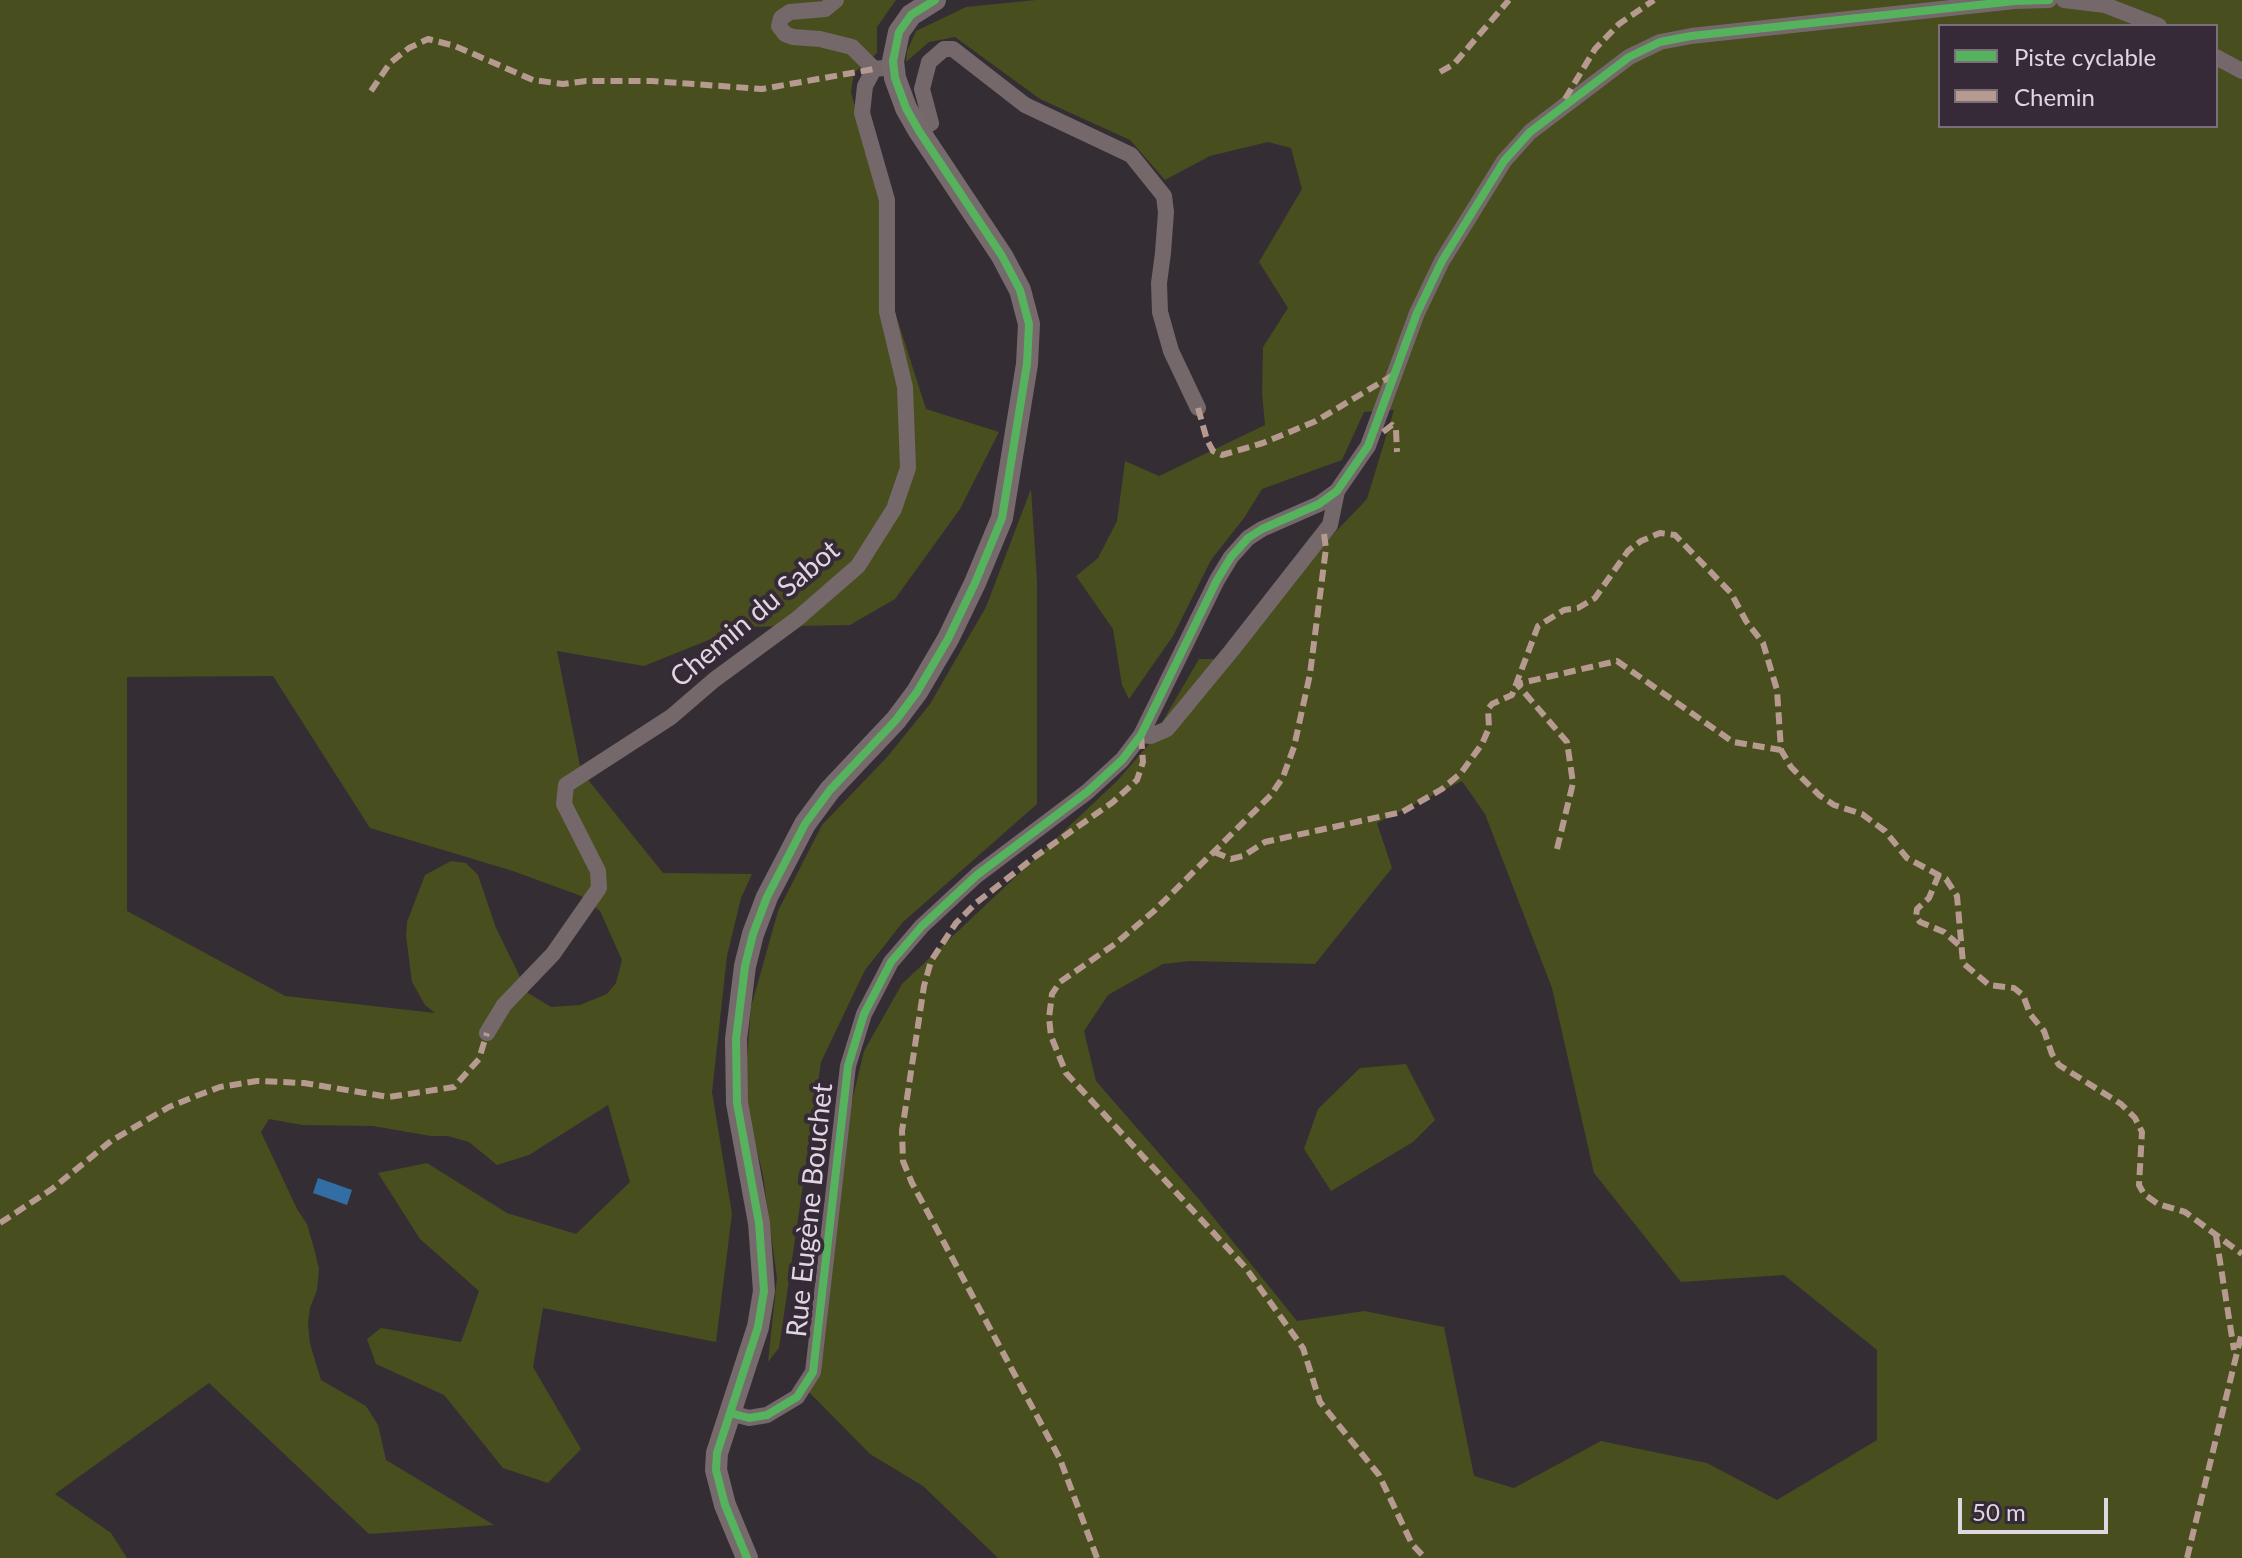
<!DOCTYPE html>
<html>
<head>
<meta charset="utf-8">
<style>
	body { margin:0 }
	#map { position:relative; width:2242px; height:1558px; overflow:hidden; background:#342e34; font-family:Lato,sans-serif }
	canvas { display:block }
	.legend { position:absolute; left:1938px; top:24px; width:280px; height:104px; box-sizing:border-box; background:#372a38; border:2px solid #7a6f7b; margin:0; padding:10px 14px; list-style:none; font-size:24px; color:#dfd7e0 }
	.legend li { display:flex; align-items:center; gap:16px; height:40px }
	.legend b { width:40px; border:2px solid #7a6f7b }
	.scale { position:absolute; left:1958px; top:1498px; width:150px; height:36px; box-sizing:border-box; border:4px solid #dfd7e0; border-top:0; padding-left:10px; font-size:24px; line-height:28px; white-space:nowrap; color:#dfd7e0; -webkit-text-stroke:6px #372a38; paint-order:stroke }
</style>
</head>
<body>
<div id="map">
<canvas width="2242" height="1558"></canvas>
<ul class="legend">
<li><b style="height:10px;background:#56b35d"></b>Piste cyclable</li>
<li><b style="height:10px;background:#b69a8f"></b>Chemin</li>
</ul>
<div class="scale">50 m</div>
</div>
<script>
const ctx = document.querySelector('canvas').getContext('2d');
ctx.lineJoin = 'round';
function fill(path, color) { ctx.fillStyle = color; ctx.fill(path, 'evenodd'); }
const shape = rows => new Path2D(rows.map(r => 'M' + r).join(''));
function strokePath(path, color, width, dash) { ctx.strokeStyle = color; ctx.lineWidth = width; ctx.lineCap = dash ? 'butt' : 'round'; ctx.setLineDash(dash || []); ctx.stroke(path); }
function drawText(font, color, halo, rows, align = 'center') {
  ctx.font = font + ' Lato,sans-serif'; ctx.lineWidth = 8; ctx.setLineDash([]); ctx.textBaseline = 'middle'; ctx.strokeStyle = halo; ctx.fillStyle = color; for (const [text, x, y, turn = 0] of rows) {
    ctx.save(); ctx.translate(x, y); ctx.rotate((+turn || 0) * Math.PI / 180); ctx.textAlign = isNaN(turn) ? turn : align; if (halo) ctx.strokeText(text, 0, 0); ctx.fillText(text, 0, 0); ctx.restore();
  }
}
fill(shape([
	[0,0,896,0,877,27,877,53,854,73,851,92,873,173,890,187,894,309,926,409,999,432,960,509,895,599,850,625,741,627,644,666,557,651,581,771,663,873,752,874,741,898,727,956,712,1092,732,1214,716,1342,543,1308,533,1367,581,1449,548,1483,503,1468,444,1395,376,1364,367,1339,381,1328,461,1342,479,1291,420,1239,378,1173,427,1163,507,1213,576,1234,630,1182,608,1105,529,1155,497,1165,469,1142,448,1136,431,1136,373,1126,302,1125,269,1119,261,1132,297,1209,307,1224,315,1252,319,1269,317,1290,310,1308,308,1324,310,1344,321,1380,366,1406,378,1425,386,1460,494,1525,369,1534,209,1383,55,1494,111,1533,127,1558,0,1558],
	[273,676,370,828,513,871,581,896,600,911,622,960,616,983,607,994,580,1005,551,1007,528,993,496,928,478,875,466,863,451,861,425,875,407,922,406,936,412,982,425,1005,435,1013,285,996,127,911,127,677],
	[1036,0,2242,0,2242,1558,998,1558,923,1486,870,1454,805,1388,839,1155,864,1051,902,984,1117,781,1150,743,1199,659,1232,659,1322,546,1367,499,1394,410,1364,412,1342,460,1262,489,1244,518,1211,560,1173,636,1129,699,1122,685,1113,629,1076,576,1098,558,1117,521,1125,461,1159,476,1265,425,1262,393,1263,347,1288,308,1259,262,1302,189,1291,148,1268,142,1210,156,1165,180,1130,140,1040,99,955,37,929,42,906,62,907,51,916,31,966,7],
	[1940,26,2216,26,2216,126,1940,126],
	[1462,781,1485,814,1552,988,1594,1173,1681,1282,1784,1275,1877,1350,1877,1440,1777,1500,1707,1463,1601,1441,1514,1488,1474,1476,1444,1327,1364,1311,1297,1321,1197,1197,1096,1081,1084,1031,1108,995,1163,964,1190,961,1315,964,1392,868,1377,823],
	[1031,489,1037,581,1037,804,903,922,865,970,821,1062,779,1348,768,1362,777,1278,763,1175,744,1096,751,1007,778,911,822,825,888,756,930,704,986,607],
	[1406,1064,1435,1120,1413,1142,1331,1191,1304,1149,1318,1109,1360,1068]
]), '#484e1d');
fill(shape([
	[318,1178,352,1190,347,1205,313,1193]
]), '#326ea3');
strokePath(shape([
	[836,0,825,9,790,12,781,18,779,26,785,34,793,37,820,39,852,47,874,69],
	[2064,0,2105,5,2159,26],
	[2216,57,2242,71],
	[919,131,931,123,922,89,929,62,944,49,953,49,1025,105,1131,155,1164,196,1166,212,1163,253,1159,283,1160,312,1171,351,1198,408],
	[1141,735,1151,736,1167,729,1232,650,1330,525,1337,491],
	[487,1033,504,1005,553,954,599,888,598,871,564,804,566,785,671,717,714,680,797,619,858,566,894,509,908,468,905,387,887,312,887,200,862,113,865,86,874,69,894,67],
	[730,1413,749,1418,767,1415,797,1397,813,1372,848,1066,864,1014,891,962,922,926,977,875,1087,792,1122,760,1141,735,1217,580,1231,557,1248,538,1262,529,1319,504,1337,491,1368,446,1417,313,1442,261,1504,161,1530,132,1629,57,1660,42,1691,36,2015,1,2049,0]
]), '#74686a', 16);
strokePath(shape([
	[747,1558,725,1505,716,1470,717,1453,758,1327,764,1291,759,1223,737,1103,736,1039,745,966,753,934,767,897,805,824,830,790,896,720,917,692,948,639,975,583,1002,518,1027,364,1029,324,1020,290,1002,256,919,131,906,108,895,78,893,61,899,32,911,15,935,0]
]), '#776a6d', 22);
strokePath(shape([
	[1440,72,1454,64,1509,0],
	[371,91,390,63,409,48,428,39,455,46,533,80,563,84,586,81,652,81,762,89,874,69],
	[1565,99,1595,49,1619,24,1654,0],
	[1198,408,1207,440,1213,451,1222,455,1263,443,1316,421,1395,374],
	[1383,432,1392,425,1396,430,1397,452],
	[1324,534,1326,548,1310,674,1294,747,1283,777,1271,795,1154,911,1115,944,1060,982,1052,994,1049,1018,1051,1036,1066,1073,1245,1267,1303,1348,1320,1402,1379,1475,1412,1544,1425,1558],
	[1557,849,1573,783,1567,742,1517,684,1617,661,1733,742,1781,750],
	[1214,852,1231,859,1243,856,1265,842,1402,812,1442,789,1461,773,1482,744,1489,728,1488,709,1492,704,1512,695,1538,626,1564,610,1578,608,1595,598,1628,551,1641,541,1660,533,1675,535,1731,593,1746,621,1763,643,1777,690,1781,750,1791,767,1819,795,1834,805,1862,814,1885,831,1907,858,1946,879,1957,896,1963,963,1989,985,2014,988,2023,995,2030,1014,2044,1031,2052,1054,2059,1065,2121,1104,2135,1118,2142,1132,2139,1185,2144,1194,2158,1204,2185,1212,2242,1254],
	[1939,874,1929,898,1917,909,1916,917,1920,922,1944,932,1960,946],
	[0,1223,52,1189,111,1141,169,1107,196,1096,220,1087,257,1081,304,1083,389,1097,454,1087,479,1059,487,1033],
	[2216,1236,2234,1350],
	[1097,1558,1060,1459,912,1183,903,1161,902,1131,924,986,931,961,956,923,976,903,1036,856,1113,802,1137,780,1143,762,1141,735],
	[2187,1558,2242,1332]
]), '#b69a8f', 6, [12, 6]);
strokePath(shape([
	[730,1413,749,1418,767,1415,797,1397,813,1372,848,1066,864,1014,891,962,922,926,977,875,1087,792,1122,760,1141,735,1217,580,1231,557,1248,538,1262,529,1319,504,1337,491,1368,446,1417,313,1442,261,1504,161,1530,132,1629,57,1660,42,1691,36,2015,1,2049,0],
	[747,1558,725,1505,716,1470,717,1453,758,1327,764,1291,759,1223,737,1103,736,1039,745,966,753,934,767,897,805,824,830,790,896,720,917,692,948,639,975,583,1002,518,1027,364,1029,324,1020,290,1002,256,919,131,906,108,895,78,893,61,899,32,911,15,935,0]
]), '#56b35d', 8);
drawText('28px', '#dfd7e0', '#372a38', [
	["Chemin du Sabot",755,614,-40],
	["Rue Eugène Bouchet",810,1210,-84]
]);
</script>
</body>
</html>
